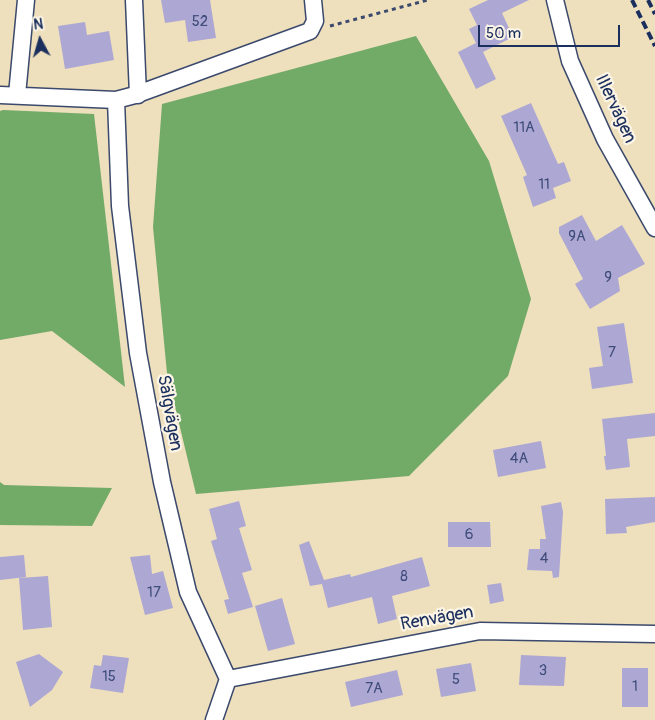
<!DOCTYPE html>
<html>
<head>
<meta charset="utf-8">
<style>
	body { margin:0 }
	#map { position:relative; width:655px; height:720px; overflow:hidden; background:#eedfbd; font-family:Pangolin,sans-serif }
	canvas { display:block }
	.north { position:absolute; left:15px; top:15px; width:50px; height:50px; -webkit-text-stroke:4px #fcf5e5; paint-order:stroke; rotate:354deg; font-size:14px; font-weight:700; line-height:20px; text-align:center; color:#1b2f5e }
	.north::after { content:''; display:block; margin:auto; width:18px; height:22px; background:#1b2f5e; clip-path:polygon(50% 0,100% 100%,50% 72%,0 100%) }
	.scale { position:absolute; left:478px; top:25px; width:142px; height:22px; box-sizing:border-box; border:2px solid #1b2f5e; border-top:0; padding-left:6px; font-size:15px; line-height:18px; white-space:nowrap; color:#1b2f5e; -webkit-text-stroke:4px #fcf5e5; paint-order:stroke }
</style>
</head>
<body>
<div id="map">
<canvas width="655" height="720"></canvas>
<div class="north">N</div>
<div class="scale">50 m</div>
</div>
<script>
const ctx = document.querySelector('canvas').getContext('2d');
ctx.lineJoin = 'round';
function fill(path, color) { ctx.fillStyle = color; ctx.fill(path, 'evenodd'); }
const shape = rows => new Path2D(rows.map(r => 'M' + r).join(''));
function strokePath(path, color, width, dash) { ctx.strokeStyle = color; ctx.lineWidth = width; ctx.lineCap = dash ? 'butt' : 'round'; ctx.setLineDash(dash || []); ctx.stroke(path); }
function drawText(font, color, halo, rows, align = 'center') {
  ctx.font = font + ' Pangolin,sans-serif'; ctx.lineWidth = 4.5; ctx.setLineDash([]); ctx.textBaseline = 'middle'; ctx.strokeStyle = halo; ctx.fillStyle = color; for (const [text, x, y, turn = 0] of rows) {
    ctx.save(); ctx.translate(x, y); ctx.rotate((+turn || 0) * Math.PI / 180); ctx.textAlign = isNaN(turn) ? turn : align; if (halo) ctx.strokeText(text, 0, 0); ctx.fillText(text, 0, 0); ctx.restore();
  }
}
fill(shape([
	[416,36,489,161,531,299,508,376,409,476,196,494,167,373,153,227,162,104],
	[3,110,94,114,125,387,52,331,0,340,0,111],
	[0,482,4,485,112,488,92,526,0,525]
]), '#72aa68');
fill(shape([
	[161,0,210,0,216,38,188,42,185,20,165,23],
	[488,0,529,0,502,13,513,37,483,52,496,79,476,89,458,52,476,43,469,29,477,25,469,9],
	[85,22,87,35,109,31,114,60,65,69,58,26],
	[531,103,558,164,564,162,571,181,553,188,556,198,533,207,523,177,527,175,501,116],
	[582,215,596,241,622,225,645,264,618,278,620,291,590,309,575,284,583,279,559,233,559,227],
	[624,323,633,383,592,389,589,368,603,366,597,327],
	[655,413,655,436,627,439,630,467,606,470,604,456,606,456,602,419],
	[541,441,546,468,498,477,493,450],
	[655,497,655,522,626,527,627,533,606,534,605,499],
	[239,501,246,526,239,528,252,570,242,573,253,607,228,614,224,600,229,599,211,541,217,539,209,509],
	[561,502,563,512,559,577,553,578,552,571,527,570,529,549,540,549,540,539,546,539,541,506],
	[448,522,490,522,491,547,448,547],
	[309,541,324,580,350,574,351,577,422,557,430,586,392,596,397,619,378,624,372,597,328,608,322,584,310,586,299,545],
	[24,555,26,577,0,580,0,557],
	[150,555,152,574,163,571,173,608,145,615,130,557],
	[48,576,52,627,23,630,19,578],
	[501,583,504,601,490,604,487,585],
	[282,598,295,644,268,651,255,606],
	[39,654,63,672,52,690,30,707,16,662],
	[103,655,129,658,123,693,90,688,94,665,101,666],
	[521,655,566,657,564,686,519,685],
	[471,663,476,691,441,697,436,669],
	[622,668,648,668,648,707,622,707],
	[397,670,403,695,351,707,345,682]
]), '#ada8d3');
const minor = shape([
	[134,0,138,95],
	[555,0,570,61,605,139,655,228],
	[0,95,116,100,135,95,310,31,315,21,313,0],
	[17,95,26,0],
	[116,100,120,206,138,353,162,482,188,592,228,679,214,720],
	[228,679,480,631,655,634]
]);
strokePath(minor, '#3b496c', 19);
strokePath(shape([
	[330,26,428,0]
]), '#3b496c', 3, [4, 4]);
strokePath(minor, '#fff', 16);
strokePath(shape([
	[632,0,655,46],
	[648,0,655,14]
]), '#1b2f5e', 4, [8, 4]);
drawText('15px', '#404d7b', null, [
	["52",200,22],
	["11A",524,128],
	["11",544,185],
	["9A",577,237],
	["9",608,278],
	["7",612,353],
	["4A",519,459],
	["6",469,535],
	["4",544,559],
	["8",404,577],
	["17",154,593],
	["3",543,671],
	["15",109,677],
	["5",456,680],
	["1",635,687],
	["7A",374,689]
]);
drawText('18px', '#1b2f5e', '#fcf5e5', [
	["Illervägen",615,109,65],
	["Sälgvägen",169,413,80],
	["Renvägen",437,619,-10]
]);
</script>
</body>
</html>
